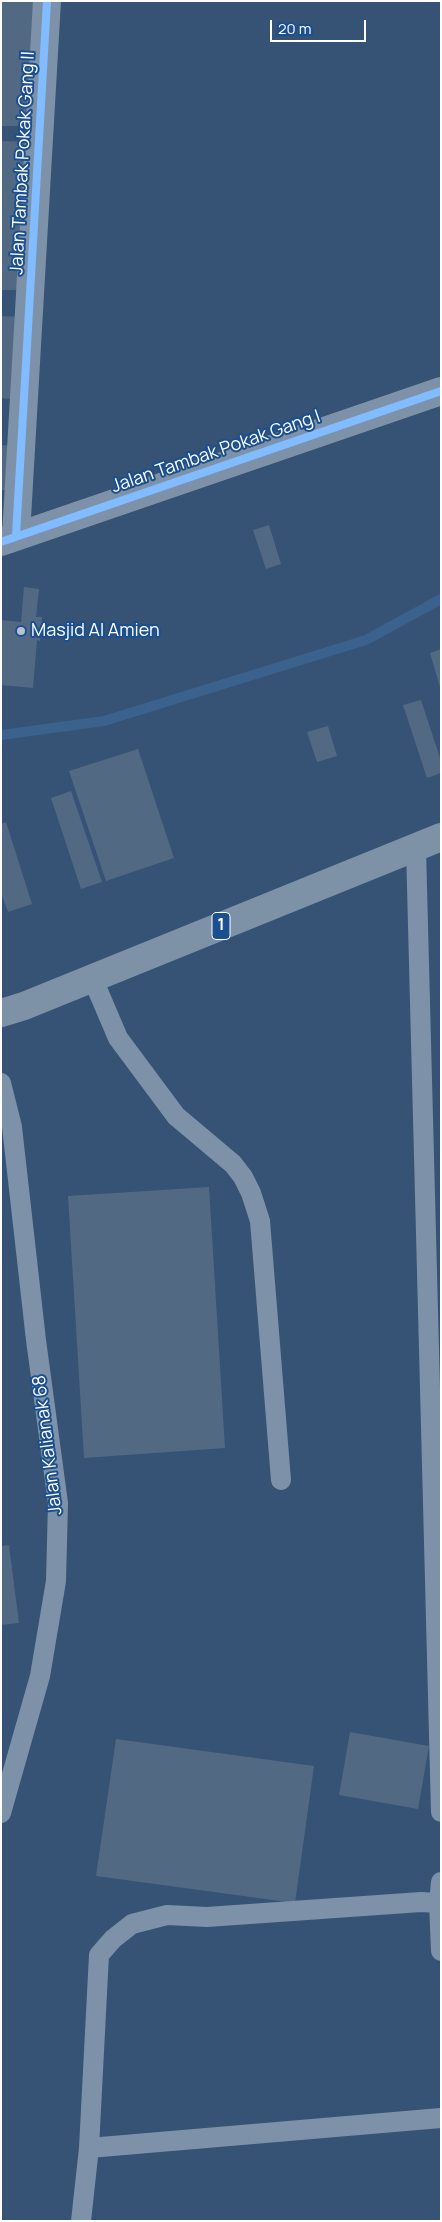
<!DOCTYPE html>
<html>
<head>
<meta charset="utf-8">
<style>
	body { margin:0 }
	#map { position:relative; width:442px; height:2222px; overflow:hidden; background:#365274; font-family:Manrope,sans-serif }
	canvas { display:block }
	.frame { position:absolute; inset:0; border:2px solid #fff; pointer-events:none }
	.scale { position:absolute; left:270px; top:20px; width:96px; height:22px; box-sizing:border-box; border:2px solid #fff; border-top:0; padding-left:6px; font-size:15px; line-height:18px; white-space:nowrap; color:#fff; -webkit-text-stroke:4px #1b4f8f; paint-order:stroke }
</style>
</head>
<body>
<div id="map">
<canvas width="442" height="2222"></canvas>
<div class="frame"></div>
<div class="scale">20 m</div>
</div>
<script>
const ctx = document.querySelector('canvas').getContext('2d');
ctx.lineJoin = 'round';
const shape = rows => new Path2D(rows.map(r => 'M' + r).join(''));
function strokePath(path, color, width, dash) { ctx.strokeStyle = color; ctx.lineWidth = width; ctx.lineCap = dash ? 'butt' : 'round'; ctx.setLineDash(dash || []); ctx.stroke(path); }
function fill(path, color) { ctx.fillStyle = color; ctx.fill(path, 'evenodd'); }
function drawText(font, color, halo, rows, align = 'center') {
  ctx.font = font + ' Manrope,sans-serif'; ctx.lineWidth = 4; ctx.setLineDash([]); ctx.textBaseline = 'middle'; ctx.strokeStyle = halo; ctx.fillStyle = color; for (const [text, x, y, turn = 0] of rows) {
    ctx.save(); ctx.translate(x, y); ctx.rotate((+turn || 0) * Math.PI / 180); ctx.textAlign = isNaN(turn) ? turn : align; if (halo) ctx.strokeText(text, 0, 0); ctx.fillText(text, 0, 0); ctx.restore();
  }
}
strokePath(shape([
	[1,735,104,721,366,640,441,599]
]), '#3b618d', 10);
fill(shape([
	[1,1,36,1,34,126,1,126],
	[1,141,34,142,29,290,1,290],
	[1,316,26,317,22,400,1,398],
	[1,445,16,446,15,491,1,490],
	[269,525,281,564,266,569,253,530],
	[24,587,39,589,36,617,42,617,40,641,37,640,33,688,1,685,1,620,21,622],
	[441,649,441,686,440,687,430,653],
	[421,700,441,761,441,773,427,778,403,705],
	[328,726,337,756,317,762,307,732],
	[138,749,174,858,106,881,69,771],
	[71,791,102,882,81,889,51,798],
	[6,822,32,904,8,912,1,893,1,824],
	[209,1187,225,1448,84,1458,68,1196],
	[9,1545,19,1623,1,1625,1,1546],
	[350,1732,429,1746,418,1809,339,1795],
	[116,1739,314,1766,295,1903,96,1876]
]), '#526984');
strokePath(shape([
	[416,848,441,1812],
	[92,977,118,1038,176,1116,233,1164,243,1177,251,1193,260,1221,281,1480],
	[1,1083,12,1127,36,1340,58,1503,56,1581,40,1676,1,1813],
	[439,1903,441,1951],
	[89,2148,441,2118],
	[81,2221,89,2148,99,1955,113,1939,132,1924,167,1915,207,1917,421,1902,439,1903,441,1882]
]), '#7d92a8', 20);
strokePath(shape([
	[16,535,47,1],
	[1,542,441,391]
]), '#7d92a8', 28);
strokePath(shape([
	[1,1013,24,1006,441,837]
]), '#7e92a7', 28);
strokePath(shape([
	[16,535,47,1],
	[1,542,441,391]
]), '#80bcff', 8);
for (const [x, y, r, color] of [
	[21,631,5,"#b9c2ce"]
]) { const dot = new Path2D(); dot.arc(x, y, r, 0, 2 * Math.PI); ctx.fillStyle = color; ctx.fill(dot); strokePath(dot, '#1b4f8f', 2); }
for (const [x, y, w] of [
	[221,926,18]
]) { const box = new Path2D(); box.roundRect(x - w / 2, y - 13.5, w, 27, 4); ctx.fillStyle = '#1b4f8f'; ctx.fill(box); strokePath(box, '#fff', 1); }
drawText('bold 16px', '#fff', null, [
	["1",221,926]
]);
drawText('18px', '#fff', '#1b4f8f', [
	["Jalan Tambak Pokak Gang II",23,163,-87],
	["Jalan Tambak Pokak Gang I",216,452,-19],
	["Jalan Kalianak 68",48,1445,-97]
]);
drawText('18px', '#fff', '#1b4f8f', [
	["Masjid Al Amien",31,631]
], 'left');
</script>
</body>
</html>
